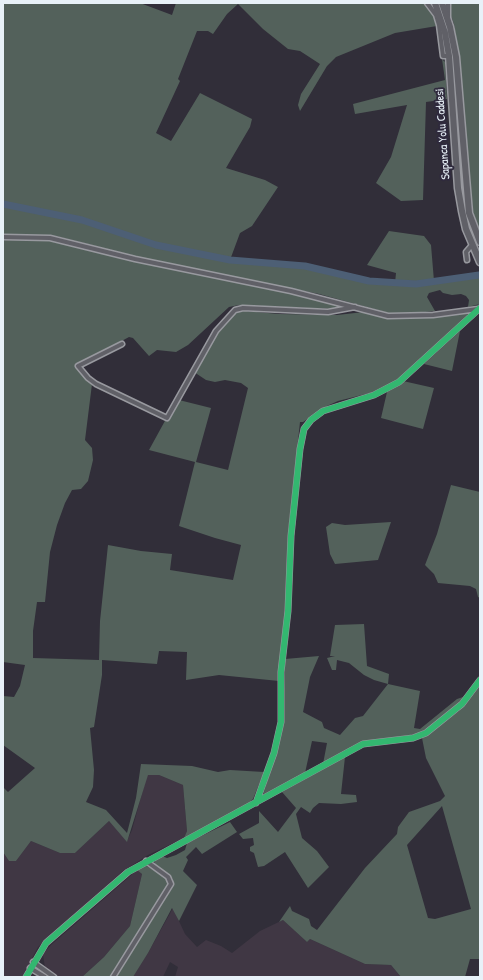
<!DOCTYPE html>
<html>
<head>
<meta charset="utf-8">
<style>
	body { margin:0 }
	#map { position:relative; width:483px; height:980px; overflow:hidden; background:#312e39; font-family:"Patrick Hand",sans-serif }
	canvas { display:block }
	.frame { position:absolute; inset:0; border:4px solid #e8f1f8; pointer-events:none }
</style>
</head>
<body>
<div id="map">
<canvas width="483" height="980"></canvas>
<div class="frame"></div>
</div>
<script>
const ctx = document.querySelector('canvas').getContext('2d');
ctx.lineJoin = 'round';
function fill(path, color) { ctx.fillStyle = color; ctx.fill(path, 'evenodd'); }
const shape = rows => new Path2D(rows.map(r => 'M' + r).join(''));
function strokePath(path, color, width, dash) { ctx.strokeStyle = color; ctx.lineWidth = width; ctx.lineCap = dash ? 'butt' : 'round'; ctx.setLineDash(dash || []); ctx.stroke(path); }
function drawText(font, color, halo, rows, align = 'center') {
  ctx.font = font + ' "Patrick Hand",sans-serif'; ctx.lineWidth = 4; ctx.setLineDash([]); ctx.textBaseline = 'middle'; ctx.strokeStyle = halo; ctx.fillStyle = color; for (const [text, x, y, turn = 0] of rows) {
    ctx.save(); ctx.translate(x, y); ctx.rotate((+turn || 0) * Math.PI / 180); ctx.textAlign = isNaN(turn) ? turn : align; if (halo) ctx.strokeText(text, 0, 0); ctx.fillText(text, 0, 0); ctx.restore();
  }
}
fill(shape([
	[147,775,159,775,183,785,187,831,184,838,148,855,123,871,44,941,38,947,22,977,3,977,3,852,9,861,16,861,31,841,60,853,75,853,109,821,127,841,132,830],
	[137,870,142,874,130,926,104,957,82,977,56,977,45,968,43,954,51,945],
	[173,908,185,934,197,947,206,940,221,946,232,953,260,931,283,920,307,942,310,939,365,964,391,965,401,977,175,977,178,967,170,962,163,977,133,977,148,953]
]), '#403744');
fill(shape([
	[3,3,140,3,172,15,176,3,423,3,434,14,437,26,395,33,336,57,327,66,300,111,298,105,301,94,320,64,300,51,288,49,263,29,238,4,227,14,213,34,208,31,197,31,178,79,180,81,156,133,171,141,200,93,252,119,250,127,226,168,265,180,278,187,252,226,240,233,230,260,305,266,343,276,369,281,395,283,396,273,367,265,389,231,424,236,431,245,434,281,479,275,480,304,468,307,469,300,466,296,461,294,452,295,443,293,440,290,429,293,427,297,435,311,396,315,319,294,162,263,56,236,3,234],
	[451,3,480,3,480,232,473,212,471,193,461,74,454,24,450,13],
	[442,59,445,62,447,99,426,102,423,200,401,201,376,183,391,157,407,105,355,114,353,104,445,80],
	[41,239,155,265,273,289,346,307,332,309,239,305,229,307,188,345,176,352,157,350,149,356,133,338,129,337,76,366,92,384,85,440,92,448,93,460,88,481,81,489,72,490,65,503,57,525,50,552,45,602,37,602,33,631,33,658,99,660,100,621,108,545,141,551,172,554,170,570,233,580,241,545,215,538,179,526,195,462,149,450,166,419,168,420,179,400,211,408,196,462,228,470,248,388,241,383,225,380,215,382,206,380,194,372,221,328,231,317,237,312,245,311,279,314,337,315,364,312,396,319,467,313,468,315,403,376,384,388,370,393,338,401,327,406,303,422,300,422,288,534,286,606,279,681,219,675,186,680,187,652,159,651,157,664,102,660,102,675,94,727,90,728,94,770,93,787,86,802,106,810,127,833,136,798,141,764,192,766,218,772,230,770,264,772,253,799,248,804,184,838,187,831,183,785,159,775,148,775,127,842,109,821,75,853,60,853,31,841,16,861,9,861,3,852,3,787,8,792,35,768,3,745,3,696,14,697,20,686,25,665,3,662,3,240],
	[460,331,452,371,424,364],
	[403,381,434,388,423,429,381,418,387,392],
	[451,485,480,492,480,598,478,597,476,589,470,586,438,583,434,574,425,565,437,534],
	[391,522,378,560,335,564,330,554,326,527,332,523,345,525],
	[364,624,367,666,389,674,388,684,420,691,414,728,420,729,457,699,466,696,442,719,419,734,363,742,323,764,327,743,312,741,305,773,274,791,265,796,263,795,280,740,283,718,285,659,319,656,310,677,303,712,322,722,324,728,340,735,355,718,363,716,388,684,374,680,364,675,349,663,337,660,336,670,332,670,327,658,335,656,330,656,335,625],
	[480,685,480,959,470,959,465,977,401,977,391,965,365,964,310,939,307,942,283,920,279,922,290,906,292,911,309,919,311,926,317,930,365,868,397,834,398,827,409,812,440,801,445,796,426,758,422,738,459,711],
	[442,806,471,909,435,919,428,918,407,845],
	[345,757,341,794,356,795,357,802,341,804,319,803,313,808,310,813,301,807,296,814,302,838,317,851,329,867,308,888,285,852,264,866,258,867,254,853,250,851,250,847,254,845,253,838,243,839,239,834,259,823,259,811,278,832,296,808,282,792],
	[230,822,237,832,202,854,196,847,186,857,188,860,183,871,197,885,179,921,172,908,148,953,133,977,115,977,173,883,173,879,154,865,155,859,162,856,167,858,176,855,185,850,187,843],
	[145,865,167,878,169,883,166,889,111,977,82,977,104,957,130,926,142,874,137,870]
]), '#53615b');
strokePath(shape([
	[3,204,82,220,156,245,230,260,305,266,369,281,416,284,479,275]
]), '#4d5f75', 7);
const minor = shape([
	[427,3,436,15,439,25,443,56,448,56],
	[448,17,448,3],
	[3,237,50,238,135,259,291,291,388,316,433,315,478,309],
	[467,260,466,252,472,245],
	[122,344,78,366,88,378,96,384,167,418,216,331,235,310,243,308,328,312,355,307],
	[256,803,274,753,281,722,281,672,288,611,291,536,300,449,304,429,311,420,323,411,374,395,399,382,480,308],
	[33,962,54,977],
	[30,968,45,977],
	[26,977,46,943,128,872,363,744,413,738,426,733,462,704,480,680],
	[113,977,171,884,168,877,146,861]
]);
const highway = shape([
	[435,3,445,33,449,56,458,188,462,211,466,229,480,262],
	[442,3,450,27,456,57,469,213,480,242]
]);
strokePath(minor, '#98999f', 7);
strokePath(highway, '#98999f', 9);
strokePath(minor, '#606067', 4);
strokePath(highway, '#606067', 6);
strokePath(shape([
	[256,803,274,753,281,722,281,672,288,611,291,536,300,449,304,429,311,420,323,411,374,395,399,382,480,308],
	[26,977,46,943,128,872,363,744,413,738,426,733,462,704,480,680]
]), '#33b770', 6);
drawText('12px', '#e8f1f8', '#2f2a3d', [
	["Sapanca Yolu Caddesi",443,134,-94]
]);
</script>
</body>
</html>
